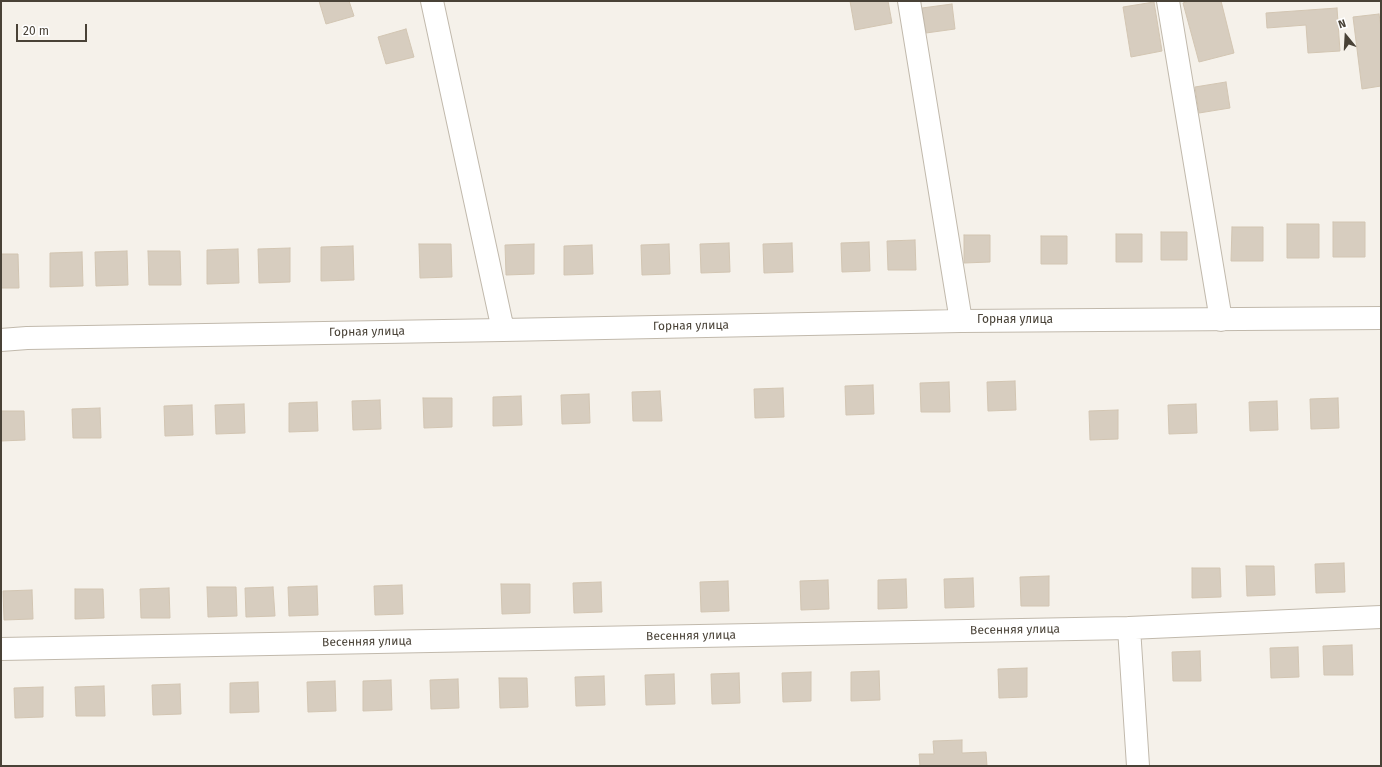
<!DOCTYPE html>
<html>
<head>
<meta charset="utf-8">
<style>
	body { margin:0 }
	#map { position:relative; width:1382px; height:767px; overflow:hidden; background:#f5f1ea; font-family:"Fira Sans",sans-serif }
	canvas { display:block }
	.frame { position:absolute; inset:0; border:2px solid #494237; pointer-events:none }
	.north { position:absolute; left:1326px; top:16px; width:40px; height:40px; -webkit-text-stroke:3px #fff; paint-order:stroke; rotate:342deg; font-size:11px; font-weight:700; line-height:16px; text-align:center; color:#494237 }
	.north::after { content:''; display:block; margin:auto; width:14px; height:18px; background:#494237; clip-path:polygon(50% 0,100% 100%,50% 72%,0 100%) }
	.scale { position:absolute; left:16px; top:24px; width:71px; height:18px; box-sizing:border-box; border:2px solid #494237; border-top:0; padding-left:5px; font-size:12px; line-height:14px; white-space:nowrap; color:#494237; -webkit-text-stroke:3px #fff; paint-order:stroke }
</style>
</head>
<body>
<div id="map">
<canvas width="1382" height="767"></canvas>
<div class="frame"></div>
<div class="north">N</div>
<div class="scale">20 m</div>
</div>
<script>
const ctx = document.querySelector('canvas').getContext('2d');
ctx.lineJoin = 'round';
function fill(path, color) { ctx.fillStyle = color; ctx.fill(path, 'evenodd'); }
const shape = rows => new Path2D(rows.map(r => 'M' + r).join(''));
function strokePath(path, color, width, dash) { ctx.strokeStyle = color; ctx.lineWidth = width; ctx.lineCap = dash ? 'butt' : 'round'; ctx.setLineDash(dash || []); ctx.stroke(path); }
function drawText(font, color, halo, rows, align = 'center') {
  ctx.font = font + ' "Fira Sans",sans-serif'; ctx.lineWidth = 3; ctx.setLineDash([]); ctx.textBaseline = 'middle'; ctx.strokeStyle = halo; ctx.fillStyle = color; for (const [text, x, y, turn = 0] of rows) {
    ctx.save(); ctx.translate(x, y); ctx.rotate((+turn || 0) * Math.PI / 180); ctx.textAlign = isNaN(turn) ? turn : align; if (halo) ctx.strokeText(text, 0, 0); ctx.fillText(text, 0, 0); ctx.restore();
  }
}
const building = shape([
	[319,1,349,1,354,16,326,24,319,1],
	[850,1,888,1,892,23,855,30,850,1],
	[1189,1,1221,1,1234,53,1199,62,1183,3,1189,1],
	[1154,2,1162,51,1131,57,1123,7,1154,2],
	[952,4,955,29,926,33,922,8,952,4],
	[1337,8,1340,51,1308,53,1306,25,1267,28,1266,13,1337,8],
	[1379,14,1381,27,1381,86,1362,89,1353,17,1379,14],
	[406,29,414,57,386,64,378,37,406,29],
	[1226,82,1230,108,1199,113,1195,87,1226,82],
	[1333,222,1365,222,1365,257,1333,257,1333,222],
	[1287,224,1319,224,1319,258,1287,258,1287,224],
	[1232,227,1263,227,1263,261,1231,261,1232,227],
	[1161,232,1187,232,1187,260,1161,260,1161,232],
	[1116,234,1142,234,1142,262,1116,262,1116,234],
	[964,235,990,235,990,262,964,263,964,235],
	[1041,236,1067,236,1067,264,1041,264,1041,236],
	[915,240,916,270,888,270,887,241,915,240],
	[869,242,870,271,842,272,841,243,869,242],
	[729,243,730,272,701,273,700,244,729,243],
	[792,243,793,272,764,273,763,244,792,243],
	[419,244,451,244,452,277,420,278,419,244],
	[534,244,534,274,506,275,505,245,534,244],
	[669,244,670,274,642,275,641,245,669,244],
	[592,245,593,274,564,275,564,246,592,245],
	[353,246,354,280,321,281,321,247,353,246],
	[290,248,290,282,259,283,258,249,290,248],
	[238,249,239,283,207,284,207,250,238,249],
	[127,251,128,285,96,286,95,252,127,251],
	[148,251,180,251,181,285,149,285,148,251],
	[82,252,83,286,50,287,50,253,82,252],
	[1,254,18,254,19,288,1,288,1,254],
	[1015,381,1016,410,988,411,987,382,1015,381],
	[949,382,950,412,921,412,920,383,949,382],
	[873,385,874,414,846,415,845,386,873,385],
	[783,388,784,417,755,418,754,389,783,388],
	[660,391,662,421,633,421,632,392,660,391],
	[589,394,590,423,562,424,561,395,589,394],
	[521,396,522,425,493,426,493,397,521,396],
	[423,398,452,398,452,427,424,428,423,398],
	[1338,398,1339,428,1311,429,1310,399,1338,398],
	[380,400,381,429,353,430,352,401,380,400],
	[1277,401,1278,430,1250,431,1249,402,1277,401],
	[317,402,318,431,289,432,289,403,317,402],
	[244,404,245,433,216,434,215,405,244,404],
	[1196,404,1197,433,1169,434,1168,405,1196,404],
	[192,405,193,435,165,436,164,406,192,405],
	[100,408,101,438,73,438,72,409,100,408],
	[1118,410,1118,439,1090,440,1089,411,1118,410],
	[1,411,24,411,25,440,1,441,1,411],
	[1344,563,1345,592,1316,593,1315,564,1344,563],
	[1246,566,1274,566,1275,595,1247,596,1246,566],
	[1192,568,1220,568,1221,597,1192,598,1192,568],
	[1049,576,1049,606,1021,606,1020,577,1049,576],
	[973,578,974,607,945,608,944,579,973,578],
	[906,579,907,608,878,609,878,580,906,579],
	[828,580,829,609,801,610,800,581,828,580],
	[728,581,729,611,701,612,700,582,728,581],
	[601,582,602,612,574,613,573,583,601,582],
	[501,584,530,584,530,613,502,614,501,584],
	[402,585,403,614,375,615,374,586,402,585],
	[317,586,318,615,289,616,288,587,317,586],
	[207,587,236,587,237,616,208,617,207,587],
	[273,587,275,616,246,617,245,588,273,587],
	[169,588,170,618,141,618,140,589,169,588],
	[75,589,103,589,104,618,75,619,75,589],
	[32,590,33,619,4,620,3,591,32,590],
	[1352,645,1353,675,1324,675,1323,646,1352,645],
	[1298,647,1299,677,1271,678,1270,648,1298,647],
	[1200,651,1201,681,1173,681,1172,652,1200,651],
	[1027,668,1027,697,999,698,998,669,1027,668],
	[879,671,880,700,851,701,851,672,879,671],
	[811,672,811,701,783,702,782,673,811,672],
	[739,673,740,703,712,704,711,674,739,673],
	[674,674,675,704,646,705,645,675,674,674],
	[604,676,605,705,576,706,575,677,604,676],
	[499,678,527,678,528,707,500,708,499,678],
	[458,679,459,708,431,709,430,680,458,679],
	[391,680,392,710,363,711,363,681,391,680],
	[335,681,336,711,308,712,307,682,335,681],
	[258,682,259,712,230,713,230,683,258,682],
	[180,684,181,714,153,715,152,685,180,684],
	[104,686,105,716,76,716,75,687,104,686],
	[43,687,43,717,15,718,14,688,43,687],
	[962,740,962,753,986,752,987,766,920,766,919,754,934,754,933,741,962,740]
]);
fill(building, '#d7cdbf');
strokePath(building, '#d2c5b2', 1);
const minor = shape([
	[432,1,503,330],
	[909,1,961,321],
	[1168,1,1221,320],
	[1,340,27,338,503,330,961,321,1381,318],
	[1129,628,1138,766],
	[1,649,1129,628,1381,617]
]);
strokePath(minor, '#c1b9ac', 24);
strokePath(minor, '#fff', 22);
drawText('12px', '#494237', '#fff', [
	["Горная улица",1015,320],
	["Горная улица",691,326,-1],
	["Горная улица",367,332,-1],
	["Весенняя улица",1015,630,-1],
	["Весенняя улица",691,636,-1],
	["Весенняя улица",367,642,-1]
]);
</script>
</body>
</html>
